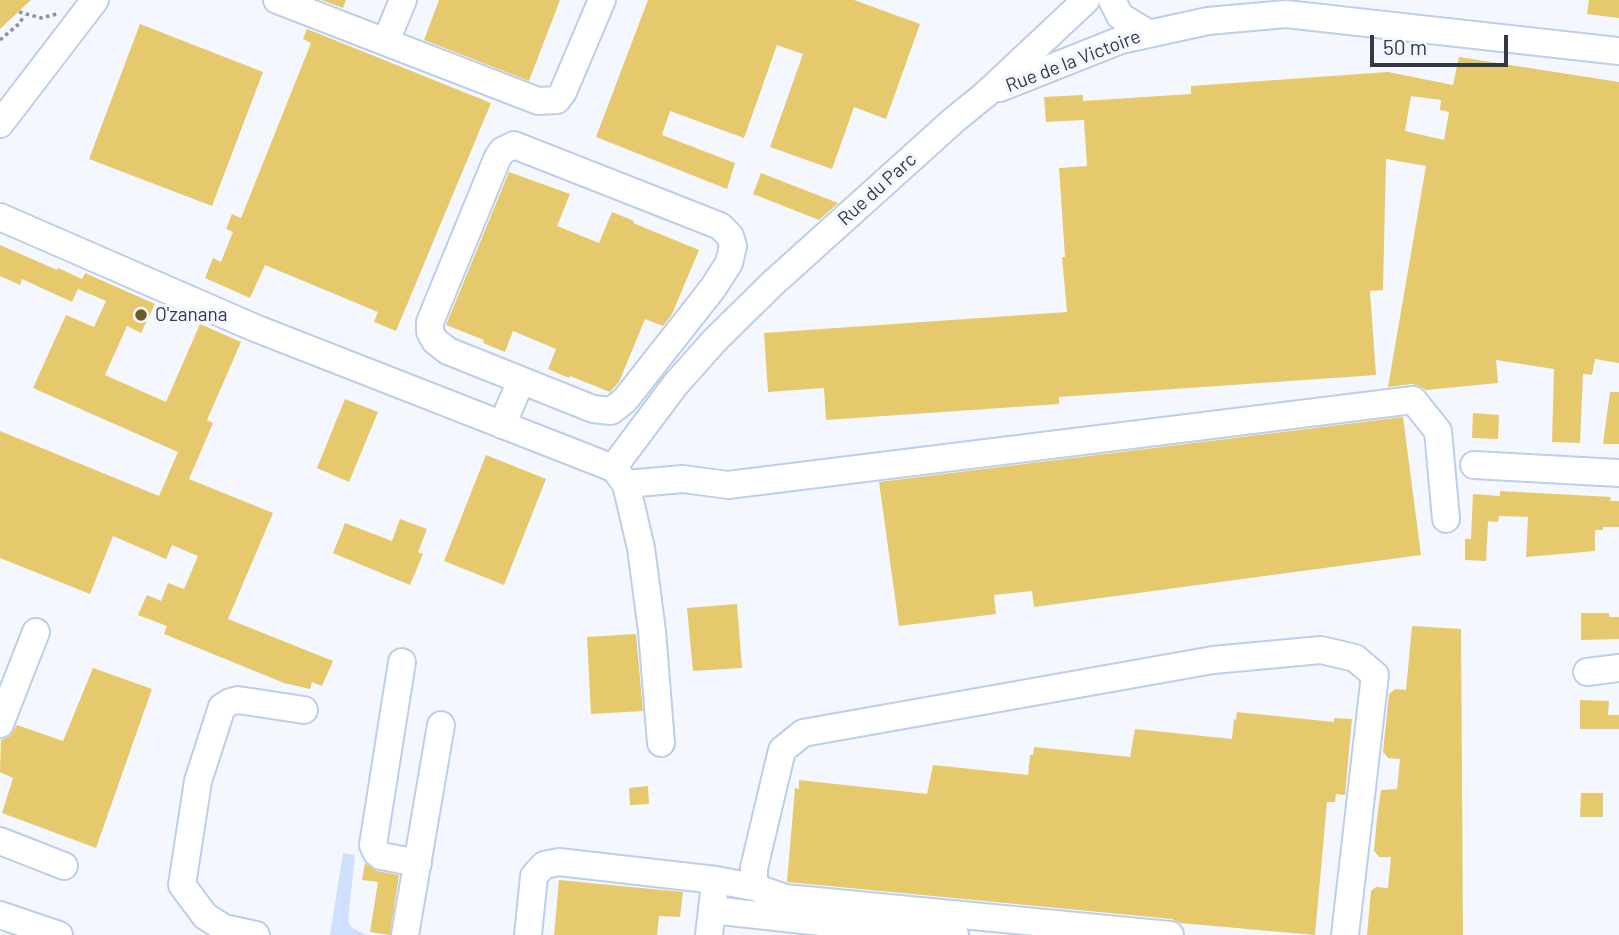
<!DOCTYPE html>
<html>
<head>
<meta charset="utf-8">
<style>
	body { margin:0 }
	#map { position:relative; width:1619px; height:935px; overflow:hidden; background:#f4f8fe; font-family:Barlow,sans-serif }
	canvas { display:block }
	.scale { position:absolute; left:1370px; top:35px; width:138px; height:32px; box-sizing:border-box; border:4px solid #333a46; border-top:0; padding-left:9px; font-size:21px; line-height:24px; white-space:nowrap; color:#333a46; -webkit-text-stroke:5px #f4f8fe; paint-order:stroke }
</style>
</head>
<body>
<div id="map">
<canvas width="1619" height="935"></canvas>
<div class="scale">50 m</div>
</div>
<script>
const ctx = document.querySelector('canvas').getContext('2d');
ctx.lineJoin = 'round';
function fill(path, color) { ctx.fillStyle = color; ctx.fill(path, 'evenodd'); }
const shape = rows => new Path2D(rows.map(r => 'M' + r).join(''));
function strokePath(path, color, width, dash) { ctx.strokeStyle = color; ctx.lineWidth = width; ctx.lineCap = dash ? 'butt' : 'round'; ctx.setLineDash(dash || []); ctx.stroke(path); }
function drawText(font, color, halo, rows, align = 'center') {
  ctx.font = font + ' Barlow,sans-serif'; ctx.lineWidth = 7; ctx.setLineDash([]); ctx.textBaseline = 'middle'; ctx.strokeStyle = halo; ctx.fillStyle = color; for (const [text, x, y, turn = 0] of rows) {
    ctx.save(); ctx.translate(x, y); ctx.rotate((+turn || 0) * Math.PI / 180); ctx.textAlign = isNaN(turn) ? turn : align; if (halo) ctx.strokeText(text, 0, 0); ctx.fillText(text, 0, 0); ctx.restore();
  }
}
fill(shape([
	[343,853,355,855,348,921,351,927,366,935,330,935]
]), '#cfe0ff');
fill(shape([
	[0,0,31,0,0,29],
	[321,0,346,0,343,8],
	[439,0,560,0,529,81,424,40],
	[648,0,854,0,920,24,886,119,854,107,832,169,770,147,803,54,777,45,744,138,670,111,662,135,735,163,727,189,596,137],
	[1589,0,1619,0,1619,18,1587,14],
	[140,24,263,72,212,206,89,159],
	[307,29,491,103,396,331,374,322,378,312,265,265,250,298,205,278,213,258,221,262,233,232,226,229,232,214,241,218,311,43,303,39],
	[1459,57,1619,82,1619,363,1595,359,1592,375,1583,374,1580,443,1552,442,1554,369,1496,360,1498,383,1426,390,1419,386,1412,384,1388,387,1426,166,1386,159,1383,290,1370,291,1376,375,1059,397,1059,404,826,420,824,388,768,392,764,333,1067,312,1062,257,1065,257,1059,168,1087,166,1084,120,1046,122,1044,97,1083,95,1083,101,1191,94,1191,86,1388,72,1453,85],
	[1411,96,1441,100,1440,110,1449,112,1444,140,1405,131],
	[509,172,570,194,557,226,599,243,612,212,634,221,633,223,699,250,672,314,663,326,645,319,619,382,610,392,570,376,569,378,548,369,556,349,513,331,505,352,483,343,484,340,446,325],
	[761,173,838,203,819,220,753,194],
	[0,245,57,270,58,268,82,279,85,273,155,304,141,333,127,326,105,375,166,402,200,324,241,342,207,420,213,423,189,479,273,513,228,619,333,661,322,686,312,682,310,689,284,683,164,634,167,626,138,615,147,595,161,601,168,583,184,589,198,556,172,545,166,559,113,536,90,594,0,558,0,431,159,496,178,452,33,388,66,315,94,327,106,301,78,289,72,302,22,279,20,285,0,276],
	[1610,392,1619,392,1619,444,1603,444],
	[345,399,378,412,349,482,317,468],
	[1473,413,1499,415,1498,439,1472,438],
	[1403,417,1421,555,1034,607,1032,591,994,595,996,614,899,626,879,482],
	[486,455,546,479,504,585,444,561],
	[1500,491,1611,497,1610,501,1619,501,1619,527,1603,527,1603,530,1595,530,1595,551,1526,557,1528,517,1499,516,1498,522,1488,521,1486,561,1465,560,1465,539,1471,539,1473,494,1500,496],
	[400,519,427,529,418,552,423,554,410,585,333,553,345,523,392,541],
	[737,604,742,668,693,671,687,608],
	[1581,613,1609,613,1609,617,1619,617,1619,639,1581,640],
	[1412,626,1461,629,1463,935,1367,935,1371,891,1376,887,1388,888,1391,857,1379,857,1374,851,1377,818,1381,790,1397,789,1400,759,1388,758,1383,752,1389,694,1395,689,1406,690],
	[636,634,643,711,591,714,587,637],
	[93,668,152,689,96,848,2,813,13,778,0,772,1,740,10,736,17,725,63,741],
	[1580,700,1609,701,1608,715,1619,715,1619,729,1580,729],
	[1237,712,1334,722,1334,718,1352,719,1345,795,1336,794,1335,802,1327,802,1315,935,1180,923,1172,919,787,882,795,788,799,789,799,780,927,794,933,765,1028,775,1030,755,1033,755,1034,747,1130,757,1135,729,1232,739,1234,719,1236,720],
	[648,786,649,804,630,805,629,788],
	[1581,793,1603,793,1603,817,1580,817],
	[365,863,377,871,399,875,390,935,370,932,378,882,362,880],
	[559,880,683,892,680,917,659,916,657,935,554,935]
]), '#e6c96d');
const minor = shape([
	[277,0,538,101,557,100,563,92,602,0],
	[1112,0,1120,16,1148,33],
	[386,41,403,0],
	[1000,88,1121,40,1208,21,1286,14,1619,51],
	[0,124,95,0],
	[514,145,720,226,730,236,733,246,729,263,713,288,625,400,611,411,593,409,448,351,435,341,430,332,430,322,497,159,502,151,514,145],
	[0,217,255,328,613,468,675,385,715,340,772,284,954,120,986,94,1086,0],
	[502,425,521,381],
	[1474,465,1619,473],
	[613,467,626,484,683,479,728,485,1413,400,1438,431,1446,519],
	[626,484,641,548,652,631,661,743],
	[402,662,373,845,376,852,381,856,418,863],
	[1587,672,1619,668],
	[0,724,36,632],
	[0,841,64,866],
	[712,910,910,932,910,935],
	[0,915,59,935],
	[910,932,955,935],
	[256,935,224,928,205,916,182,885,198,781,222,707,230,702,238,700,304,710],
	[405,935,441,725],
	[528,935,534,876,544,865,559,862,716,880,754,887],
	[709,935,714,892],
	[1170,935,785,898,754,887,754,868,782,750,803,733,1213,660,1321,650,1355,658,1375,675,1345,935]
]);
strokePath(minor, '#bdceeb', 30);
strokePath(shape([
	[19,12,41,18,57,14],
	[0,40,20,23,24,15]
]), '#8d929b', 3.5, [3.5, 3.5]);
strokePath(minor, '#fff', 26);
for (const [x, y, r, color] of [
	[141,315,7,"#6b5b28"]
]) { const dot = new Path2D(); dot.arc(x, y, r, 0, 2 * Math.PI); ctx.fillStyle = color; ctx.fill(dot); strokePath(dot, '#f4f8fe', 2.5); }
drawText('19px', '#333a46', '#f4f8fe', [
	["Rue de la Victoire",1073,61,-21],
	["Rue du Parc",877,189,-42]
]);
drawText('19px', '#333a46', '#f4f8fe', [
	["O'zanana",155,315]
], 'left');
</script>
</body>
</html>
